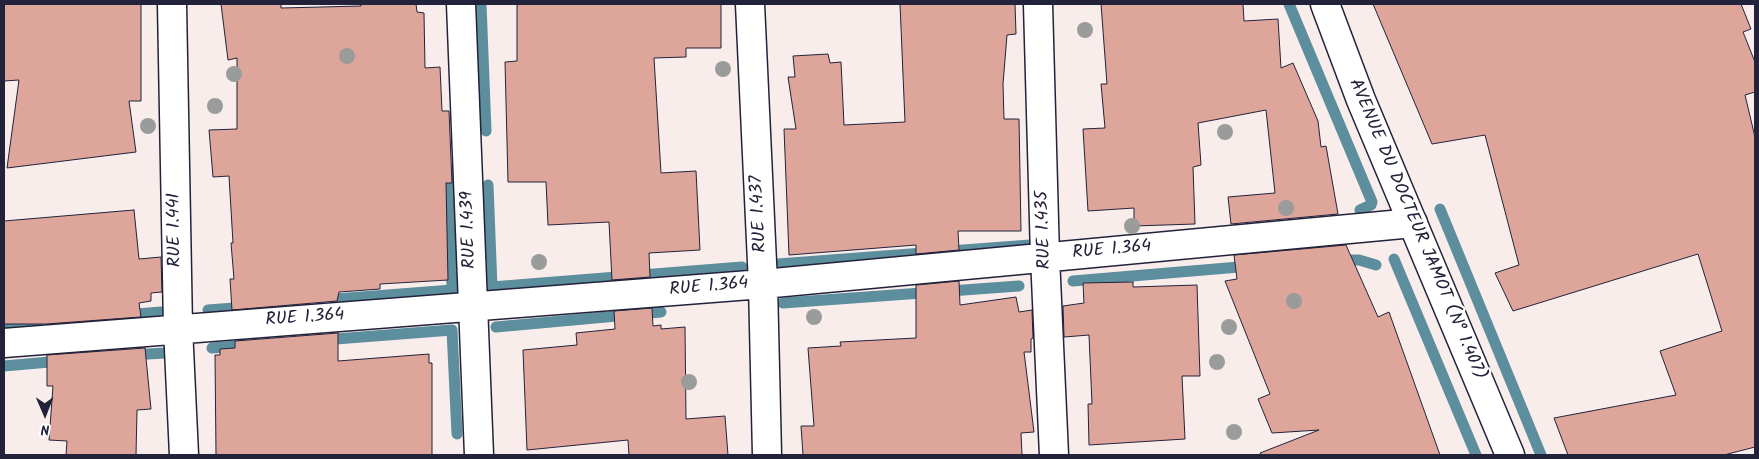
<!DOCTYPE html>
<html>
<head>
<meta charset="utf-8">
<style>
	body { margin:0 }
	#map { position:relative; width:1759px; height:459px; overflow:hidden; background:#f8edeb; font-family:Kalam,sans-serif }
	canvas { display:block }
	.frame { position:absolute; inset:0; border:5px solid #22223b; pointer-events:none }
	.north { position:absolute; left:20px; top:389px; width:50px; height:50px; -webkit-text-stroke:4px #fff; paint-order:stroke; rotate:179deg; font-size:14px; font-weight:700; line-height:20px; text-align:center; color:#22223b }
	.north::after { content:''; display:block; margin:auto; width:18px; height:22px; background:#22223b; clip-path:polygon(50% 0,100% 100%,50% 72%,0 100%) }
</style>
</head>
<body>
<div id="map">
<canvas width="1759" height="459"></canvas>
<div class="frame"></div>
<div class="north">N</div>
</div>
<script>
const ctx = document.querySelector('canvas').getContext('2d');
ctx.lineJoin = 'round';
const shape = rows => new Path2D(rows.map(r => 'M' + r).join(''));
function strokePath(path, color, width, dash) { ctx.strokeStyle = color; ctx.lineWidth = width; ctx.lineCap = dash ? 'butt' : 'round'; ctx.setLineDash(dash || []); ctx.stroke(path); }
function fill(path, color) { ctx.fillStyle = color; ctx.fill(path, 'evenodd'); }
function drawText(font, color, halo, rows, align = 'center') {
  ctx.font = font + ' Kalam,sans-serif'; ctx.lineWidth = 4.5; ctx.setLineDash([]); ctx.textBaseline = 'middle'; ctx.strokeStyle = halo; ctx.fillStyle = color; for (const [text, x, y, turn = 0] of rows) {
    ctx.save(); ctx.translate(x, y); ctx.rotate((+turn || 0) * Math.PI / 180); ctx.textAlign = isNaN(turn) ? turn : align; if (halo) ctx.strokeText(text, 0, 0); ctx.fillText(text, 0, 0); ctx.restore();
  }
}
strokePath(shape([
	[481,4,486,131],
	[1289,4,1372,202,1371,205,1360,210],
	[488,185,492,287,742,267],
	[1440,209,1541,455],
	[1394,259,1476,455],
	[1339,260,1359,260,1376,265],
	[778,264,1030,245],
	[1073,281,1251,266],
	[336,299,452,290,450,176],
	[783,303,1019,286],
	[208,310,247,307],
	[125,315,161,312],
	[4,326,37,323],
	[496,327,661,312],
	[323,340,452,330,457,434],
	[212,348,250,345],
	[131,355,165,353],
	[4,366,61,361]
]), '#5d8e9d', 11);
const building = shape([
	[4,4,141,4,141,101,129,101,136,152,7,168,19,80,4,81,4,4],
	[221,4,281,4,281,8,361,6,361,4,416,4,417,12,424,13,425,68,440,67,442,111,449,111,452,183,446,183,448,280,380,284,380,289,339,292,337,301,232,310,230,279,234,279,231,243,233,243,229,176,213,177,209,130,237,129,237,58,228,60,221,4],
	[517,4,721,4,721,48,686,48,686,57,654,58,661,173,696,171,700,250,649,253,650,277,612,280,609,222,548,225,546,182,508,182,505,62,517,61,517,4],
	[900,4,1015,4,1016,34,1007,35,1003,84,1004,119,1019,119,1021,231,958,231,959,250,916,254,916,245,789,255,784,129,796,129,788,77,795,77,793,56,828,54,830,63,841,62,844,125,905,122,900,4],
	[1101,4,1243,4,1244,21,1278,19,1281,68,1293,63,1318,121,1321,147,1326,146,1338,214,1231,224,1228,197,1275,193,1266,110,1198,123,1201,165,1193,167,1195,224,1134,226,1134,208,1088,211,1083,129,1105,128,1101,84,1107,84,1101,4],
	[1373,4,1741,4,1751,29,1743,32,1755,62,1755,92,1745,95,1755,137,1755,447,1724,455,1568,455,1554,418,1676,395,1660,351,1722,331,1698,254,1513,311,1495,273,1519,265,1485,135,1432,144,1373,4],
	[134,210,139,259,161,257,162,292,151,293,151,301,139,303,141,317,46,324,4,324,4,221,134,210],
	[1346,245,1378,317,1389,312,1440,455,1261,455,1260,453,1319,430,1272,433,1258,399,1270,394,1225,281,1237,279,1234,255,1346,245],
	[959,281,960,305,1016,297,1019,312,1032,310,1033,338,1031,339,1031,352,1024,352,1034,432,1021,433,1022,455,803,455,801,426,814,426,808,348,841,346,840,342,916,338,916,285,959,281],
	[1133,282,1133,287,1197,285,1200,376,1182,376,1185,439,1089,445,1088,404,1092,404,1089,335,1064,337,1063,306,1084,303,1083,283,1133,282],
	[652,308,653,326,661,325,661,329,685,327,686,419,725,416,728,455,629,455,628,440,527,450,523,350,577,345,576,333,615,329,614,311,652,308],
	[338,333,338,361,429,354,429,363,432,363,432,455,216,455,215,355,220,355,220,349,235,348,235,341,338,333],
	[145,348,151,409,137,410,136,455,66,455,67,441,49,440,53,386,47,386,47,355,145,348]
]);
fill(building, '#dea59b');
strokePath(building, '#22223b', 1);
const street = shape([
	[172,4,178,328,184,455],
	[461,4,479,455],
	[750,4,763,284,767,455],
	[1038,4,1045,257,1054,455],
	[4,343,763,284,1413,223]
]);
const secondary = shape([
	[1325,4,1361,100,1510,455]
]);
strokePath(street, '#22223b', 31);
strokePath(secondary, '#22223b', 31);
strokePath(street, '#fff', 28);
strokePath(secondary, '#fff', 28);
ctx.fillStyle = '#999c9a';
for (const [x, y] of [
	[1085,30],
	[347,56],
	[723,69],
	[234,74],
	[215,106],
	[148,126],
	[1225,132],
	[1286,208],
	[1132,226],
	[539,262],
	[1294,301],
	[814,317],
	[1229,327],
	[1217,362],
	[689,382],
	[1234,432]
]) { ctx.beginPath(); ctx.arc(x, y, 8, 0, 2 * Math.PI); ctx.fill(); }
drawText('18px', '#22223b', '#fff', [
	["RUE 1.437",760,214,-93],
	["RUE 1.441",176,230,-91],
	["RUE 1.439",470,230,-92],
	["RUE 1.435",1045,230,-92],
	["AVENUE DU DOCTEUR JAMOT (N° 1.407)",1416,230,67],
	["RUE 1.364",1112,251,-5],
	["RUE 1.364",709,288,-5],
	["RUE 1.364",305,319,-4]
]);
</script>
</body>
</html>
